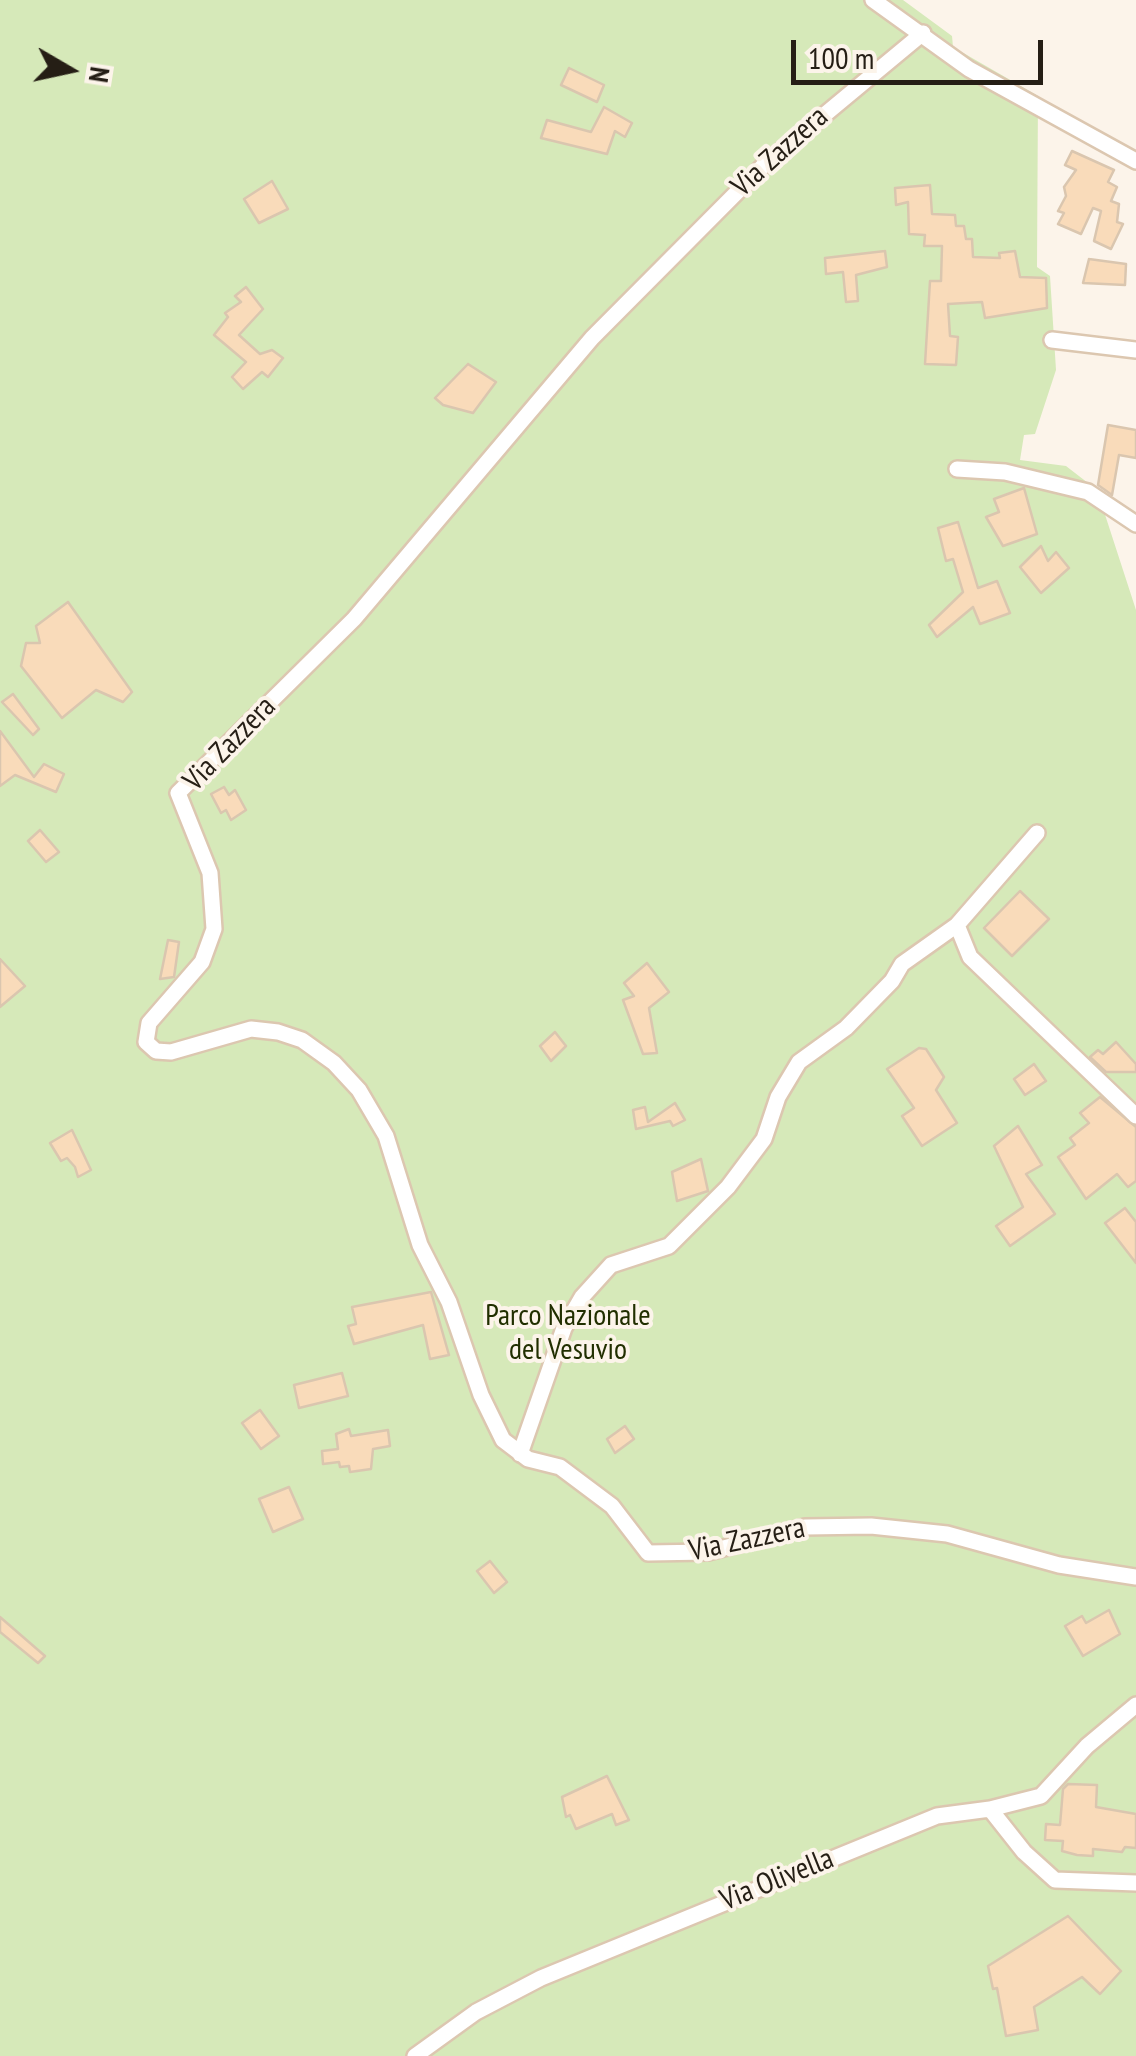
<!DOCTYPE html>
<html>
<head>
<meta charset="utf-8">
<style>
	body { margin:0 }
	#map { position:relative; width:1136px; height:2056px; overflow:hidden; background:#fcf4ea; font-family:"PT Sans Narrow",sans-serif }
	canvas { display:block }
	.north { position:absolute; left:20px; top:20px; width:100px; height:100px; -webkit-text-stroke:8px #fcf4ea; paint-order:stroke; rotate:99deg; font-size:28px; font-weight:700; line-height:40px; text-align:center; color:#251e15 }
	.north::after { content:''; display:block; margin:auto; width:35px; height:45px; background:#251e15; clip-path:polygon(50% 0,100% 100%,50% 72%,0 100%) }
	.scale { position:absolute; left:791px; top:40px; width:252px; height:45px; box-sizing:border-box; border:5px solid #251e15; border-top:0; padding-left:12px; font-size:30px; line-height:35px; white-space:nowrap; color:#251e15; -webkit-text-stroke:8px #fcf4ea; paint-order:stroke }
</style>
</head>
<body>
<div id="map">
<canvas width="1136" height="2056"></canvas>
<div class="north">N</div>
<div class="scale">100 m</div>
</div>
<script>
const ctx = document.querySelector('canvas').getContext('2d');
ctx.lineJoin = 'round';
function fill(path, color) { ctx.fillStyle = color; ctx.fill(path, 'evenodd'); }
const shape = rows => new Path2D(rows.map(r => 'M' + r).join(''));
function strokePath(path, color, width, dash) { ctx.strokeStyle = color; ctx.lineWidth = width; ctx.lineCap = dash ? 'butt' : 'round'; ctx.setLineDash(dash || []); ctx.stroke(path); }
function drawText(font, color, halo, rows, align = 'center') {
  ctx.font = font + ' "PT Sans Narrow",sans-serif'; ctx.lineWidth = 8; ctx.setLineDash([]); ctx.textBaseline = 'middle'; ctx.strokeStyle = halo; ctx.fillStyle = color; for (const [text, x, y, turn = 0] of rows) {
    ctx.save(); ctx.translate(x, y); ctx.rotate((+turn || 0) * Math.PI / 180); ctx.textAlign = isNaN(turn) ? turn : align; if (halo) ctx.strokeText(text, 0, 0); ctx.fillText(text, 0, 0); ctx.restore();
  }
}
fill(shape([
	[0,0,903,0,952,36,953,47,1038,96,1037,267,1050,276,1056,370,1035,434,1024,435,1020,460,1066,466,1097,490,1136,610,1136,2056,0,2056]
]), '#d6e9b9');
const building = shape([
	[569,68,604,85,597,102,561,85,569,68],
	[604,107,632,123,625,137,615,131,607,154,541,138,547,120,591,132,604,107],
	[1072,151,1114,170,1108,182,1117,187,1111,201,1119,204,1117,222,1123,224,1111,249,1094,241,1101,211,1093,208,1081,234,1058,224,1064,213,1058,211,1066,196,1064,187,1076,170,1065,165,1072,151],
	[272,181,288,209,259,223,244,199,272,181],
	[930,185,932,214,955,215,956,226,964,226,966,239,972,239,973,257,1000,258,999,253,1015,251,1020,277,1046,278,1047,308,985,318,982,302,948,304,950,336,958,337,956,365,925,364,930,281,941,281,942,246,924,246,925,235,909,234,908,202,896,205,895,188,930,185],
	[885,251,887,267,856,275,858,301,846,302,843,272,826,274,825,258,885,251],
	[1089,259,1126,264,1125,285,1083,283,1089,259],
	[246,287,263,309,239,335,260,354,272,350,283,358,268,377,262,372,243,389,232,377,246,362,214,335,228,317,225,313,241,302,235,296,246,287],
	[468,364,496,382,473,413,443,405,435,398,468,364],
	[1108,425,1136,430,1136,458,1119,455,1112,495,1098,485,1108,425],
	[1024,488,1037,534,1003,546,986,517,999,512,994,499,1024,488],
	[958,522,978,588,997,581,1010,613,980,624,973,607,937,637,929,625,963,592,953,559,946,561,938,528,958,522],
	[1041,546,1048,561,1056,552,1069,568,1041,593,1020,567,1041,546],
	[68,602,132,692,123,702,96,690,62,718,21,666,26,643,40,643,36,626,68,602],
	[13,694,39,729,33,735,2,702,13,694],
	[0,731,34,777,44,764,64,774,56,792,15,775,0,786,0,731],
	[224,787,229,795,235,790,246,810,231,820,226,810,221,813,211,794,224,787],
	[40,830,59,852,46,862,28,841,40,830],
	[1020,891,1049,919,1012,956,984,928,1020,891],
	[168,940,179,942,174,977,160,979,168,940],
	[0,959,25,986,0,1007,0,959],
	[647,963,669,992,649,1008,657,1053,643,1054,623,1000,634,996,624,983,647,963],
	[555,1032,566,1046,551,1061,540,1046,555,1032],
	[1116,1042,1136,1064,1136,1072,1106,1072,1090,1057,1098,1050,1103,1054,1116,1042],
	[919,1048,926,1049,944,1077,936,1090,957,1123,922,1146,902,1116,914,1108,887,1069,919,1048],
	[1034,1064,1046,1081,1025,1095,1014,1079,1034,1064],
	[1100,1097,1136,1127,1136,1181,1128,1187,1117,1174,1086,1199,1058,1157,1075,1145,1070,1138,1089,1123,1080,1113,1100,1097],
	[675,1103,685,1120,673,1126,670,1121,636,1129,633,1110,645,1107,648,1122,675,1103],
	[1018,1126,1042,1165,1026,1174,1055,1214,1010,1246,996,1226,1023,1207,994,1146,1018,1126],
	[72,1130,91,1170,78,1177,75,1167,67,1158,61,1161,50,1143,72,1130],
	[701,1159,708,1191,677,1201,672,1172,701,1159],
	[1125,1208,1136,1222,1136,1263,1105,1223,1125,1208],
	[431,1292,449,1355,430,1359,423,1325,354,1344,348,1326,356,1324,352,1307,431,1292],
	[342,1373,348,1396,299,1408,294,1385,342,1373],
	[260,1410,279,1436,261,1449,242,1423,260,1410],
	[625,1426,634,1439,615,1453,607,1439,625,1426],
	[349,1429,351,1436,388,1430,390,1446,373,1449,371,1469,350,1472,349,1466,340,1467,339,1462,323,1464,322,1451,338,1449,336,1434,349,1429],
	[289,1487,303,1519,273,1532,259,1499,289,1487],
	[490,1561,507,1582,494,1593,477,1571,490,1561],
	[1109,1610,1120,1634,1083,1656,1065,1626,1082,1616,1086,1623,1109,1610],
	[0,1617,45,1656,38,1663,0,1632,0,1617],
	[607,1776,629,1820,616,1825,612,1814,576,1829,570,1815,566,1817,562,1797,607,1776],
	[1068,1784,1097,1785,1096,1807,1136,1814,1136,1848,1125,1847,1122,1852,1093,1849,1093,1856,1077,1855,1062,1851,1063,1841,1045,1840,1046,1824,1060,1825,1063,1789,1068,1784],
	[1068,1916,1121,1971,1100,1994,1082,1977,1034,2007,1038,2030,1006,2036,997,1988,993,1989,988,1966,1068,1916]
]);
fill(building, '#f9dbba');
strokePath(building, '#dac6af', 2.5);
const street = shape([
	[873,0,969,69,1136,161],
	[923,33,764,165,592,338,354,619,178,793,210,873,214,929,202,962,149,1023,146,1042,156,1051,171,1052,251,1029,278,1032,302,1040,334,1063,359,1090,386,1136,420,1245,449,1302,481,1395,503,1440,528,1459,560,1467,612,1506,648,1553,708,1552,805,1527,871,1526,947,1534,1059,1565,1136,1577],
	[1052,340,1136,350],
	[957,469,1005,472,1088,492,1136,524],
	[957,925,970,957,1136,1116],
	[520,1454,564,1328,582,1297,611,1265,669,1246,728,1187,764,1139,778,1097,799,1062,846,1028,892,981,902,964,957,925,1037,833],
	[990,1809,1041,1796,1087,1746,1136,1705],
	[415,2056,476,2012,541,1978,937,1816,990,1809,1024,1852,1055,1880,1136,1883]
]);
strokePath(street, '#dcc7b0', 20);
strokePath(street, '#fff', 15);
drawText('30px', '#251e15', '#fcf4ea', [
	["Via Zazzera",780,152,-42],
	["Via Zazzera",230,744,-46],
	["Via Zazzera",747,1540,-12],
	["Via Olivella",777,1880,-22]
]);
drawText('30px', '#212f00', '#fcf4ea', [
	["Parco Nazionale",568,1316],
	["del Vesuvio",568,1350]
]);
</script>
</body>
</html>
